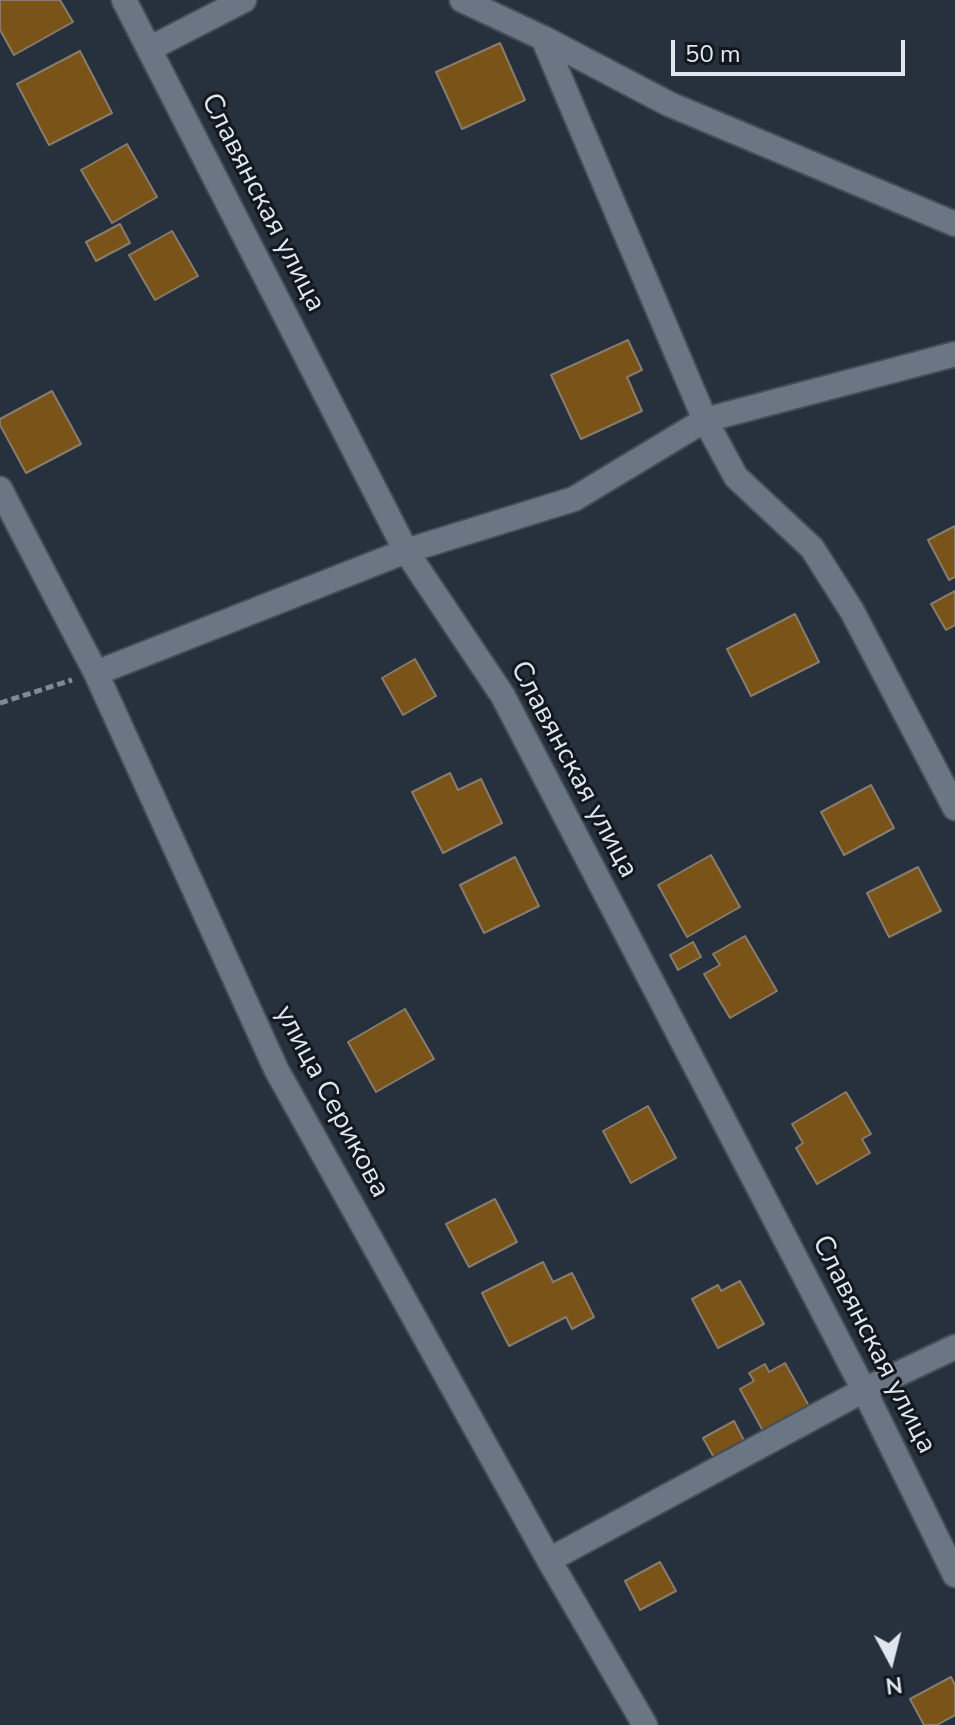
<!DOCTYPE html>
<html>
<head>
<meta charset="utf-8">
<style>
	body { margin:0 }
	#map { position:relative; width:955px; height:1725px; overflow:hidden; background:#26313d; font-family:"Nunito Sans",sans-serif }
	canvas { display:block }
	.north { position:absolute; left:851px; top:1621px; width:80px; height:80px; -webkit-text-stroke:6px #13181e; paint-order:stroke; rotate:173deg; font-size:22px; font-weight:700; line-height:32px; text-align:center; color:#dfe6ee }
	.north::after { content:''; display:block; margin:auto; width:28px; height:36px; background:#dfe6ee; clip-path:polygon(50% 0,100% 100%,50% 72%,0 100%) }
	.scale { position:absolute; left:671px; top:40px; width:234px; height:36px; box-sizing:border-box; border:4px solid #dfe6ee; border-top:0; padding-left:10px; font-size:24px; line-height:28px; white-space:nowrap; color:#dfe6ee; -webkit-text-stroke:6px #13181e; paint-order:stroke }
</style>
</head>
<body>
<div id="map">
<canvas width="955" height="1725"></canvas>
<div class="north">N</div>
<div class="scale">50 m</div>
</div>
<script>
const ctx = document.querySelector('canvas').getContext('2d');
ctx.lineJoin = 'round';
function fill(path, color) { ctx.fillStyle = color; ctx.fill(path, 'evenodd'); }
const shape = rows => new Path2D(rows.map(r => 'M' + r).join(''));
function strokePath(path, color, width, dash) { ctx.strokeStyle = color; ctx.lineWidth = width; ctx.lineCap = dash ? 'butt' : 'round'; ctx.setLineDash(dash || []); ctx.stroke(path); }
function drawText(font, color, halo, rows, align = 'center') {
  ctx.font = font + ' "Nunito Sans",sans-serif'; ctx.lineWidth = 6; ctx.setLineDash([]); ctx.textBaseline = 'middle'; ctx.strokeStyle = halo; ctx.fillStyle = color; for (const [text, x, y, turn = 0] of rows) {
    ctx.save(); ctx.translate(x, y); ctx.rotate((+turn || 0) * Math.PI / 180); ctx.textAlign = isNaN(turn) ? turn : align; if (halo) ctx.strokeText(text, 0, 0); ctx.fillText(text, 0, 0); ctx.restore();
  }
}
const building = shape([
	[0,0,60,0,73,22,14,55,0,30,0,0],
	[500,43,525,100,462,129,436,72,500,43],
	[80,51,112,113,49,145,17,84,80,51],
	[127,144,157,197,112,223,81,170,127,144],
	[120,224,130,243,96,261,86,242,120,224],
	[172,231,198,276,155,300,129,255,172,231],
	[628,340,642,370,627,377,642,411,581,439,551,375,628,340],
	[52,391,81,444,26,473,0,425,0,419,52,391],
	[955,526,955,577,949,580,928,540,955,526],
	[955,591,955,625,946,630,931,604,955,591],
	[795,614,819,662,751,696,727,649,795,614],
	[415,659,436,696,403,715,382,678,415,659],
	[450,773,458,790,481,779,502,823,443,853,412,792,450,773],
	[871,785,894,828,844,855,821,812,871,785],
	[711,855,740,907,687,937,658,885,711,855],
	[515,857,539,906,484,933,460,885,515,857],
	[918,867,941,911,889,937,867,893,918,867],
	[745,936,777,991,730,1018,704,974,720,965,713,954,745,936],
	[693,942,701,957,678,970,670,955,693,942],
	[405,1009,434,1059,376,1092,348,1042,405,1009],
	[846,1092,871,1134,862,1139,870,1153,817,1184,796,1148,803,1143,792,1124,846,1092],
	[648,1106,676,1158,631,1183,603,1131,648,1106],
	[495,1199,517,1242,469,1267,446,1224,495,1199],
	[543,1262,553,1282,572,1273,594,1317,572,1329,566,1317,509,1346,482,1293,543,1262],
	[740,1281,764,1324,718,1348,692,1299,718,1285,721,1291,740,1281],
	[785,1363,809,1406,763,1431,740,1389,754,1381,749,1373,765,1364,769,1372,785,1363],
	[734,1421,747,1446,717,1463,703,1438,734,1421],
	[660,1562,676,1591,640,1610,625,1581,660,1562],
	[951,1677,955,1685,955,1715,937,1725,924,1725,910,1699,951,1677]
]);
fill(building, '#7a5318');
strokePath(building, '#877c6d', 2);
const minor = shape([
	[124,0,406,551,503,696,864,1390,955,1575],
	[462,0,543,38,669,104,955,224],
	[543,38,705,420,736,477,812,548,852,611,955,808],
	[149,49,244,0],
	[0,489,96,673,276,1069,549,1560,645,1725],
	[96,673,406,551,574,499,705,420,955,354],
	[549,1560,864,1390,955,1347]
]);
strokePath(minor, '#454e58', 28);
strokePath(shape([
	[0,703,72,680]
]), '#808993', 5, [8, 4]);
strokePath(minor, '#6a7684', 24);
drawText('28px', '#dfe6ee', '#13181e', [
	["Славянская улица",262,203,63],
	["Славянская улица",573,770,62],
	["улица Серикова",331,1102,62],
	["Славянская улица",873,1345,63]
]);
</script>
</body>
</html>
